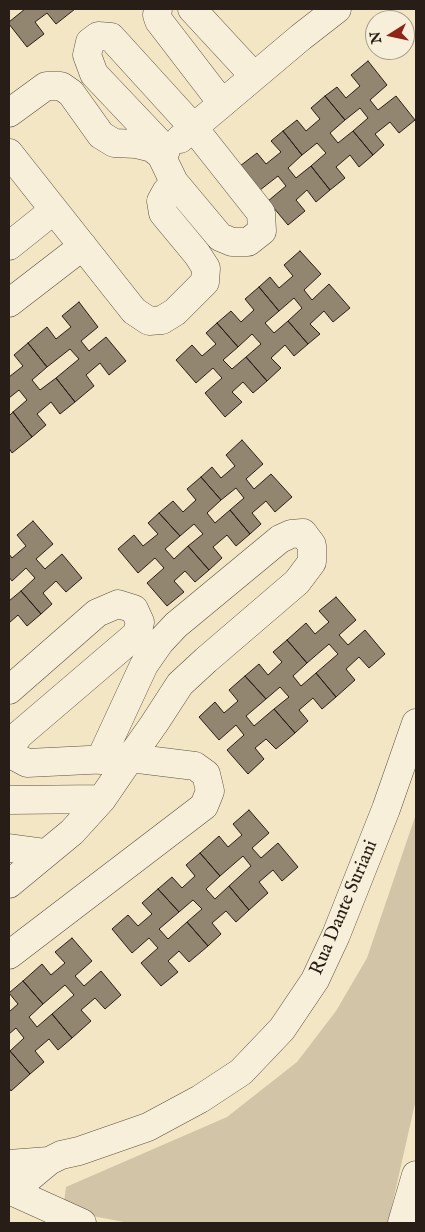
<!DOCTYPE html>
<html>
<head>
<meta charset="utf-8">
<style>
	body { margin:0 }
	#map { position:relative; width:425px; height:1232px; overflow:hidden; background:#f3e6c4; font-family:"IM FELL English",serif }
	canvas { display:block }
	.frame { position:absolute; inset:0; border:10px solid #291e17; pointer-events:none }
	.north { position:absolute; left:365px; top:10px; width:50px; height:50px; box-sizing:border-box; background:#f7efd9; border:1px solid #a59b8b; border-radius:50%; rotate:260deg; font-size:14px; font-weight:700; line-height:20px; text-align:center; color:#291e17 }
	.north::after { content:''; display:block; margin:auto; width:18px; height:22px; background:#8f2418; clip-path:polygon(50% 0,100% 100%,50% 72%,0 100%) }
</style>
</head>
<body>
<div id="map">
<canvas width="425" height="1232"></canvas>
<div class="frame"></div>
<div class="north">N</div>
</div>
<script>
const ctx = document.querySelector('canvas').getContext('2d');
ctx.lineJoin = 'round';
function fill(path, color) { ctx.fillStyle = color; ctx.fill(path, 'evenodd'); }
const shape = rows => new Path2D(rows.map(r => 'M' + r).join(''));
function strokePath(path, color, width, dash) { ctx.strokeStyle = color; ctx.lineWidth = width; ctx.lineCap = dash ? 'butt' : 'round'; ctx.setLineDash(dash || []); ctx.stroke(path); }
function drawText(font, color, halo, rows, align = 'center') {
  ctx.font = font + ' "IM FELL English",serif'; ctx.lineWidth = 4; ctx.setLineDash([]); ctx.textBaseline = 'middle'; ctx.strokeStyle = halo; ctx.fillStyle = color; for (const [text, x, y, turn = 0] of rows) {
    ctx.save(); ctx.translate(x, y); ctx.rotate((+turn || 0) * Math.PI / 180); ctx.textAlign = isNaN(turn) ? turn : align; if (halo) ctx.strokeText(text, 0, 0); ctx.fillText(text, 0, 0); ctx.restore();
  }
}
fill(shape([
	[416,814,416,1099,388,1223,129,1223,77,1213,64,1202,66,1187,227,1117,297,1062,336,1011,367,958]
]), '#d1c4a7');
const building = shape([
	[25,9,75,9,56,24,47,13,35,22,44,34,27,47,9,24,9,22,25,9],
	[368,61,387,85,370,100,378,110,396,96,415,120,399,133,390,122,375,134,384,145,373,155,353,131,368,118,360,108,345,120,325,96,337,87,346,98,360,86,351,75,368,61],
	[325,96,345,120,330,133,338,143,353,131,373,155,359,167,350,155,336,167,345,178,330,190,311,166,326,153,317,143,302,155,283,131,297,120,306,131,320,119,311,108,325,96],
	[283,131,302,155,288,168,296,178,311,166,330,190,316,202,307,190,296,200,305,211,288,225,268,201,286,186,278,176,260,190,240,166,257,153,266,164,281,152,271,141,283,131],
	[300,251,321,274,304,290,312,300,329,284,350,308,333,322,324,311,310,324,320,334,308,344,288,321,302,308,294,298,279,311,259,287,270,277,279,288,293,276,284,265,300,251],
	[259,287,279,311,265,323,274,333,288,321,308,344,294,356,285,345,271,358,281,368,267,381,246,357,261,344,252,334,238,347,217,323,231,311,241,322,254,310,245,299,259,287],
	[79,302,98,327,81,341,89,351,106,337,126,361,109,375,100,363,86,375,94,386,75,402,56,378,79,359,70,349,47,367,28,343,47,327,56,339,71,327,62,316,79,302],
	[217,323,238,347,223,360,232,369,246,357,267,381,253,393,243,382,232,392,242,402,225,417,205,393,222,378,213,368,196,383,176,360,192,345,202,356,216,344,206,333,217,323],
	[28,343,47,367,32,380,40,390,56,378,75,402,60,414,51,402,37,414,46,425,32,437,13,412,27,400,19,390,9,398,9,377,23,366,14,355,28,343],
	[13,412,32,437,12,453,9,448,9,416,13,412],
	[242,440,263,464,246,479,254,489,271,474,292,497,275,512,266,501,252,513,261,524,250,534,230,510,244,498,236,488,221,500,201,477,212,467,221,478,235,466,226,455,242,440],
	[201,477,221,500,207,513,215,523,230,510,250,534,236,546,227,535,213,547,222,558,209,570,188,546,203,534,194,524,180,536,159,513,173,501,183,512,196,500,187,489,201,477],
	[159,513,180,536,165,549,174,559,188,546,209,570,195,582,185,571,174,581,184,592,167,606,147,583,164,568,155,558,138,573,118,549,134,535,143,546,158,534,148,523,159,513],
	[33,521,53,544,36,559,45,569,62,554,82,578,66,592,56,581,43,593,52,604,41,614,21,591,35,578,26,568,12,581,9,577,9,554,12,558,26,546,17,535,33,521],
	[21,591,41,614,27,626,18,615,9,623,9,601,21,591],
	[336,597,356,620,339,635,348,645,365,630,385,654,369,668,359,657,346,669,355,680,336,697,316,673,338,654,329,644,307,663,287,640,306,623,315,634,329,622,319,611,336,597],
	[287,640,307,663,293,676,301,686,316,673,336,697,322,709,313,698,299,710,308,721,295,733,274,709,289,697,280,687,266,699,245,676,259,664,268,675,282,662,273,652,287,640],
	[245,676,266,699,246,716,254,726,274,709,295,733,276,749,266,739,255,748,264,759,248,774,227,750,244,735,236,725,219,740,199,717,215,702,224,713,238,701,229,690,245,676],
	[249,810,269,833,252,848,261,858,278,843,298,867,282,881,273,870,259,882,268,893,249,910,229,886,251,866,243,856,220,876,200,853,219,836,228,847,242,835,233,824,249,810],
	[200,853,220,876,206,889,215,899,229,886,249,910,236,922,226,911,212,923,221,934,208,946,187,922,202,909,193,900,179,912,158,889,172,877,182,888,195,876,186,865,200,853],
	[158,889,179,912,159,929,168,939,187,922,208,946,189,962,179,951,168,961,178,972,161,986,141,963,158,948,149,938,132,953,112,929,128,915,138,926,152,914,142,903,158,889],
	[72,938,92,961,75,976,84,986,101,971,121,995,105,1009,95,998,81,1010,91,1021,72,1038,52,1014,74,995,65,985,43,1004,23,981,42,964,51,975,65,963,55,952,72,938],
	[23,981,43,1004,29,1017,37,1027,52,1014,72,1038,58,1050,49,1039,35,1051,44,1062,30,1074,10,1051,24,1038,16,1028,9,1034,9,1012,18,1004,9,993,23,981],
	[10,1051,30,1074,11,1091,9,1088,9,1052,10,1051]
]);
fill(building, '#928671');
strokePath(building, '#291e17', 1);
const minor = shape([
	[158,9,157,15,159,21,222,103],
	[192,9,254,76],
	[9,113,46,86,61,86,71,93,101,135,114,143,136,144,152,148,161,155,174,182,220,237,232,242,248,242,262,231,261,213,193,127,111,37,98,36,90,42,87,55,94,74,166,150],
	[180,139,301,37,337,9],
	[9,153,134,311,149,321,162,320,175,312,205,282,206,268,197,254,163,213,161,201,166,192,174,182],
	[9,246,54,210],
	[9,303,83,246],
	[9,690,97,613,118,604,134,609,140,622,137,634,20,734,12,744,14,756,27,763,130,758,195,766,206,774,210,791,204,806,9,955],
	[9,800,102,799],
	[9,848,46,853],
	[9,884,72,832,102,799,130,758,154,724,180,684,206,660,297,582,312,562,312,545,303,533,291,534,280,539,176,625,160,642,144,665,100,760],
	[9,1164,49,1161],
	[9,1190,82,1223],
	[13,1191,49,1161,61,1155,79,1151,148,1127,200,1099,241,1072,282,1029,315,980,336,935,386,809,416,723],
	[402,1223,416,1175]
]);
strokePath(minor, '#5c5042', 29);
strokePath(minor, '#f7efd9', 28);
drawText('19px', '#291e17', '#f7efd9', [
	["Rua Dante Suriani",345,908,-67]
]);
</script>
</body>
</html>
